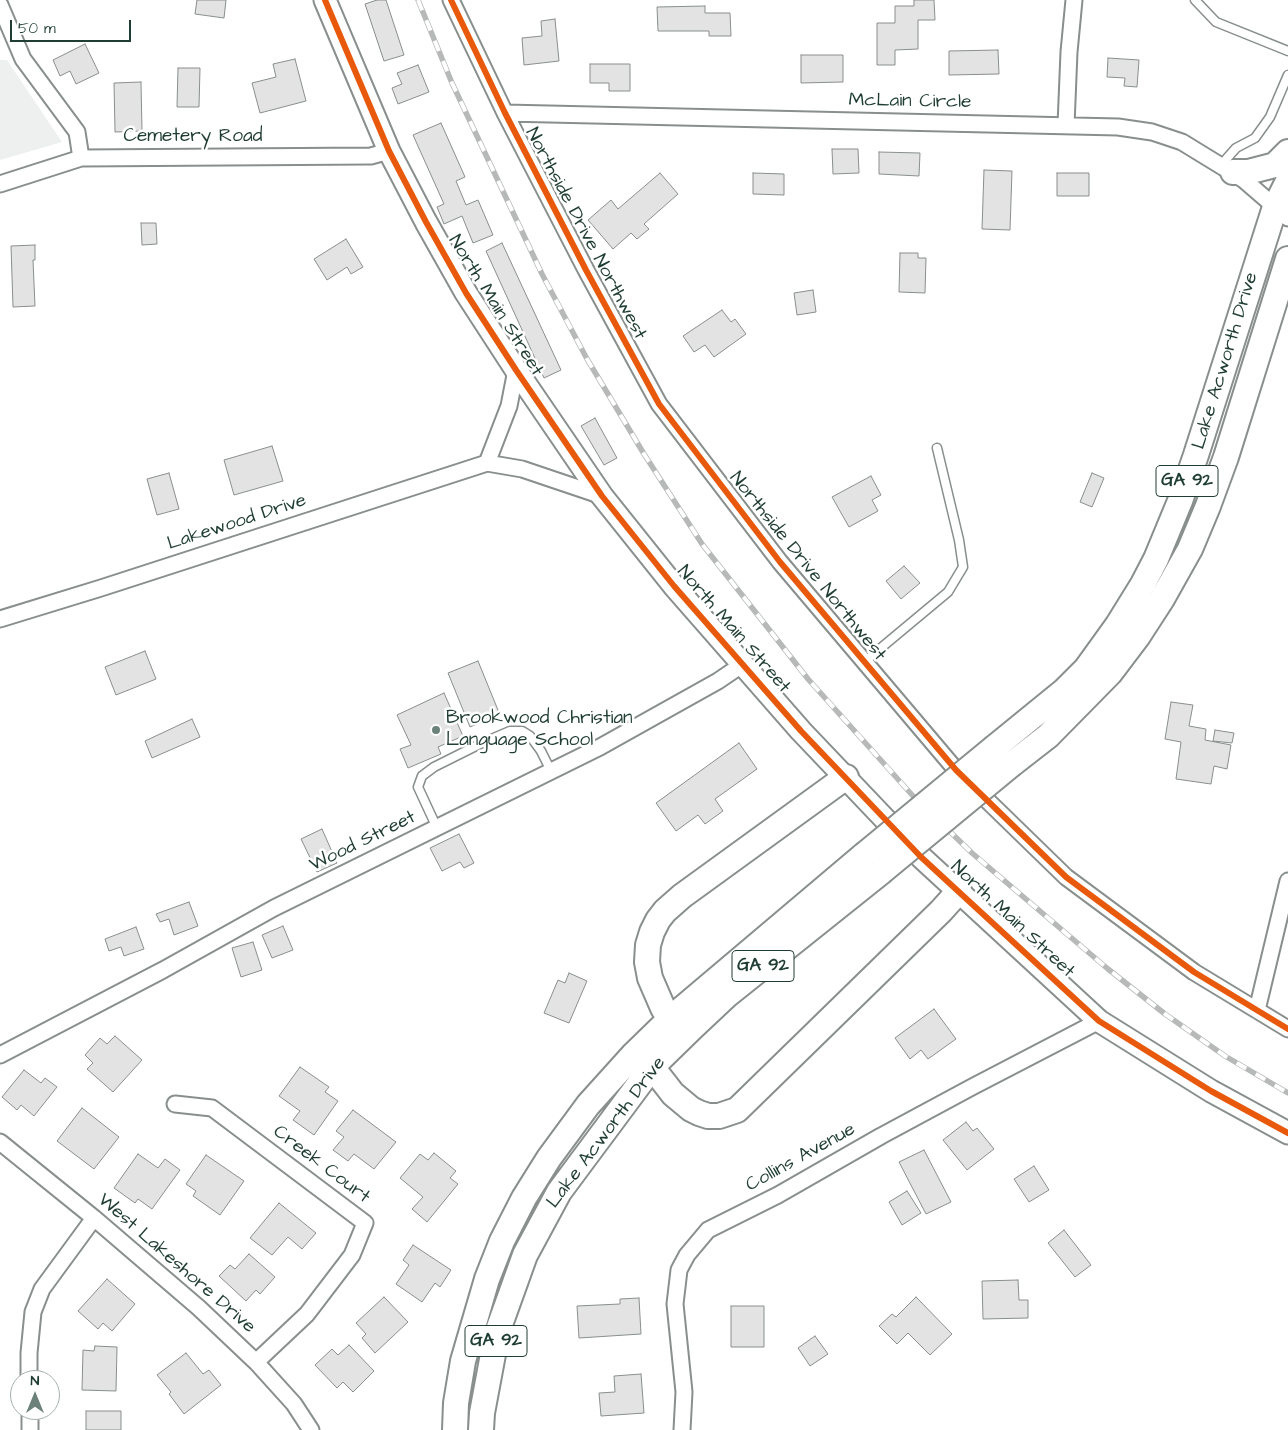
<!DOCTYPE html>
<html>
<head>
<meta charset="utf-8">
<style>
	body { margin:0 }
	#map { position:relative; width:1288px; height:1430px; overflow:hidden; background:#fff; font-family:"Architects Daughter",sans-serif }
	canvas { display:block }
	.north { position:absolute; left:10px; top:1370px; width:50px; height:50px; box-sizing:border-box; background:#fff; border:1px solid #a5b1ae; border-radius:50%; rotate:0deg; font-size:14px; font-weight:700; line-height:20px; text-align:center; color:#1f3d34 }
	.north::after { content:''; display:block; margin:auto; width:18px; height:22px; background:#6d817b; clip-path:polygon(50% 0,100% 100%,50% 72%,0 100%) }
	.scale { position:absolute; left:10px; top:20px; width:121px; height:22px; box-sizing:border-box; border:2px solid #1f3d34; border-top:0; padding-left:6px; font-size:15px; line-height:18px; white-space:nowrap; color:#1f3d34; -webkit-text-stroke:4px #fff; paint-order:stroke }
</style>
</head>
<body>
<div id="map">
<canvas width="1288" height="1430"></canvas>
<div class="north">N</div>
<div class="scale">50 m</div>
</div>
<script>
const ctx = document.querySelector('canvas').getContext('2d');
ctx.lineJoin = 'round';
function fill(path, color) { ctx.fillStyle = color; ctx.fill(path, 'evenodd'); }
const shape = rows => new Path2D(rows.map(r => 'M' + r).join(''));
function strokePath(path, color, width, dash) { ctx.strokeStyle = color; ctx.lineWidth = width; ctx.lineCap = dash ? 'butt' : 'round'; ctx.setLineDash(dash || []); ctx.stroke(path); }
function drawText(font, color, halo, rows, align = 'center') {
  ctx.font = font + ' "Architects Daughter",sans-serif'; ctx.lineWidth = 5; ctx.setLineDash([]); ctx.textBaseline = 'middle'; ctx.strokeStyle = halo; ctx.fillStyle = color; for (const [text, x, y, turn = 0] of rows) {
    ctx.save(); ctx.translate(x, y); ctx.rotate((+turn || 0) * Math.PI / 180); ctx.textAlign = isNaN(turn) ? turn : align; if (halo) ctx.strokeText(text, 0, 0); ctx.fillText(text, 0, 0); ctx.restore();
  }
}
fill(shape([
	[0,60,7,60,62,142,0,160]
]), '#edf0ef');
const building = shape([
	[197,0,226,0,224,18,195,14,197,0],
	[377,0,386,0,404,55,384,61,365,4,377,0],
	[914,0,934,0,935,20,918,20,918,49,895,50,895,65,877,65,877,23,895,23,895,6,914,6,914,0],
	[705,6,705,13,730,13,731,36,709,36,709,31,658,31,657,7,705,6],
	[555,19,559,61,524,65,522,38,542,36,541,21,555,19],
	[85,44,99,73,76,84,70,71,60,76,53,60,85,44],
	[998,50,999,74,949,75,949,51,998,50],
	[801,55,843,55,843,82,801,83,801,55],
	[1108,58,1139,60,1137,87,1124,86,1125,78,1107,77,1108,58],
	[295,59,306,101,260,113,252,83,276,77,273,64,295,59],
	[590,64,630,64,630,91,609,91,609,83,590,83,590,64],
	[418,65,429,92,398,104,392,88,402,84,397,73,418,65],
	[178,68,200,68,199,107,177,107,178,68],
	[141,82,142,131,115,132,114,83,141,82],
	[441,123,465,177,456,181,466,205,478,200,493,235,473,243,462,216,444,224,437,207,444,204,413,135,441,123],
	[832,149,858,149,859,173,833,174,832,149],
	[879,152,920,153,919,176,879,174,879,152],
	[984,170,1012,171,1010,230,982,229,984,170],
	[660,173,678,194,644,224,649,229,637,239,631,233,613,249,588,220,611,200,618,209,660,173],
	[753,173,784,174,784,195,753,194,753,173],
	[1057,173,1089,173,1089,196,1057,196,1057,173],
	[141,223,156,223,157,244,142,245,141,223],
	[346,239,363,267,351,274,347,267,327,280,314,259,346,239],
	[502,243,561,370,544,378,486,251,502,243],
	[35,245,35,260,33,260,35,306,13,307,11,246,35,245],
	[900,253,918,253,918,258,926,258,925,293,899,292,900,253],
	[813,290,816,312,797,315,794,293,813,290],
	[722,310,731,322,735,319,746,334,714,357,705,345,694,352,683,336,722,310],
	[595,418,617,458,604,465,581,426,595,418],
	[272,446,283,481,234,495,224,460,272,446],
	[169,473,179,509,157,515,147,479,169,473],
	[1092,473,1104,478,1092,507,1080,502,1092,473],
	[871,476,881,495,872,500,878,511,849,527,832,497,871,476],
	[904,566,920,583,901,599,886,581,904,566],
	[145,651,156,679,116,695,105,667,145,651],
	[478,661,500,715,470,727,448,673,478,661],
	[444,693,463,736,438,747,441,754,408,768,400,749,411,745,397,715,444,693],
	[1171,702,1193,705,1189,726,1206,729,1205,740,1231,745,1227,769,1214,766,1211,784,1176,779,1181,742,1165,739,1171,702],
	[192,719,200,737,152,758,145,741,192,719],
	[1215,730,1234,733,1232,743,1213,741,1215,730],
	[739,743,757,769,715,799,723,811,705,824,698,815,676,831,656,803,739,743],
	[322,829,337,863,317,872,301,839,322,829],
	[459,834,474,863,464,868,460,862,442,871,430,848,459,834],
	[189,902,198,926,174,935,169,919,160,922,156,914,189,902],
	[283,926,293,950,272,958,262,935,283,926],
	[136,927,144,949,124,956,121,947,109,951,105,939,136,927],
	[253,942,262,970,241,977,232,948,253,942],
	[569,973,587,981,569,1023,544,1013,558,980,565,983,569,973],
	[934,1009,956,1039,928,1059,921,1050,910,1059,895,1038,934,1009],
	[115,1036,142,1060,113,1092,87,1069,93,1063,85,1055,100,1038,107,1044,115,1036],
	[300,1067,329,1087,325,1092,338,1101,314,1135,293,1120,300,1111,279,1096,300,1067],
	[24,1070,41,1083,45,1078,57,1087,34,1116,21,1105,17,1110,2,1097,24,1070],
	[82,1108,119,1137,94,1169,57,1141,82,1108],
	[353,1110,396,1142,374,1169,354,1154,348,1161,333,1150,344,1137,336,1131,353,1110],
	[966,1122,973,1131,977,1128,994,1149,967,1170,943,1140,966,1122],
	[924,1150,951,1202,926,1214,899,1162,924,1150],
	[434,1153,456,1171,450,1178,458,1184,427,1222,412,1209,423,1197,400,1178,420,1154,428,1160,434,1153],
	[138,1154,158,1168,165,1159,180,1170,152,1209,138,1199,135,1203,114,1188,138,1154],
	[206,1155,244,1181,220,1215,193,1196,196,1191,186,1184,206,1155],
	[1034,1166,1049,1190,1029,1202,1014,1179,1034,1166],
	[907,1191,921,1213,902,1225,889,1202,907,1191],
	[279,1203,316,1233,302,1249,288,1237,272,1255,250,1238,279,1203],
	[1064,1230,1091,1265,1075,1277,1048,1243,1064,1230],
	[413,1245,451,1270,440,1287,435,1283,422,1302,396,1284,409,1265,403,1260,413,1245],
	[249,1254,275,1277,260,1294,256,1290,246,1301,219,1276,230,1265,235,1269,249,1254],
	[107,1279,135,1304,112,1331,103,1323,98,1329,78,1311,107,1279],
	[1018,1280,1019,1300,1028,1300,1028,1318,983,1319,982,1281,1018,1280],
	[384,1297,408,1322,375,1353,362,1338,366,1334,356,1323,384,1297],
	[916,1297,952,1334,930,1355,908,1333,897,1344,879,1326,892,1314,896,1317,916,1297],
	[639,1298,641,1334,579,1338,577,1306,620,1304,620,1299,639,1298],
	[731,1306,764,1306,764,1347,731,1347,731,1306],
	[815,1336,828,1354,810,1366,798,1348,815,1336],
	[349,1345,374,1371,353,1392,343,1382,337,1388,315,1365,332,1349,338,1355,349,1345],
	[95,1346,117,1347,116,1391,82,1390,83,1350,94,1351,95,1346],
	[186,1353,203,1374,209,1370,221,1385,184,1414,169,1394,171,1392,157,1375,186,1353],
	[641,1374,644,1413,601,1416,599,1393,615,1392,614,1376,641,1374],
	[86,1411,121,1411,121,1430,86,1430,86,1411]
]);
fill(building, '#e2e3e2');
strokePath(building, '#898f8d', 1);
const lane = shape([
	[1195,0,1216,22,1288,51],
	[1221,165,1236,148,1255,138,1270,117,1288,75],
	[864,662,948,592,963,567,959,540,937,448],
	[437,828,418,787,422,776,434,767,482,743,510,731,522,731,530,736,541,751,551,771]
]);
const street = shape([
	[451,0,505,113,586,270,659,404,780,562,956,770,1066,877,1194,972,1288,1029],
	[0,5,23,59,77,132,81,158],
	[505,113,1118,127,1152,132,1182,142,1244,180,1288,218],
	[1066,125,1069,52,1074,0],
	[0,184,81,158,371,156,389,151],
	[487,463,509,406,516,370],
	[0,619,101,588,487,463,522,469,602,496],
	[1257,1010,1288,881],
	[0,1055,163,970,274,908,600,747,718,681,743,664],
	[175,1104,212,1108,365,1223,352,1255,307,1314,256,1362],
	[0,1142,94,1218,199,1308,256,1362,294,1404,311,1430],
	[29,1380,29,1353,33,1312,42,1289,94,1218],
	[30,1410,30,1430],
	[682,1430,684,1392,675,1304,679,1270,687,1255,708,1230,778,1195,881,1136,972,1087,1099,1021]
]);
const secondary = shape([
	[325,0,389,151,426,222,466,293,516,370,602,496,674,586,801,731,921,857,1099,1021,1211,1091,1288,1133]
]);
const primary = shape([
	[1233,172,1248,172,1275,165,1288,152],
	[995,747,1065,690,1086,669,1117,626,1143,584,1156,559,1180,501,1196,455,1275,207,1288,181],
	[1012,764,1048,736,1110,673,1138,636,1162,599,1190,549,1208,506,1226,457,1288,259],
	[670,1019,663,1008,650,978,647,962,648,945,652,932,658,920,665,911,682,896,846,777],
	[652,1067,673,1094,691,1109,699,1113,708,1116,719,1116,737,1110,941,911,959,891],
	[455,1430,456,1403,463,1361,487,1279,502,1241,524,1198,549,1158,588,1105,634,1054,670,1019,864,855],
	[481,1430,482,1413,497,1333,525,1255,559,1192,652,1067,692,1028,727,995,881,872]
]);
strokePath(lane, '#898f8d', 11);
strokePath(street, '#898f8d', 19);
strokePath(secondary, '#898f8d', 25);
strokePath(primary, '#898f8d', 28);
strokePath(lane, '#fff', 8);
strokePath(street, '#fff', 15);
strokePath(secondary, '#fff', 21);
strokePath(primary, '#fff', 24);
const rail = shape([
	[418,0,452,83,542,274,587,359,644,454,702,544,808,679,913,796,972,853,1034,906,1108,969,1165,1014,1225,1056,1288,1093]
]);
strokePath(rail, '#b6b9b8', 5.5);
strokePath(rail, '#fff', 4, [11]);
const primaryBridge = shape([
	[864,855,995,747],
	[881,872,1012,764]
]);
strokePath(primaryBridge, '#898f8d', 28, []);
strokePath(primaryBridge, '#fff', 24);
strokePath(shape([
	[325,0,389,151,426,222,466,293,516,370,602,496,674,586,801,731,921,857,1099,1021,1211,1091,1288,1133],
	[451,0,505,113,586,270,659,404,780,562,956,770,1066,877,1194,972,1288,1029]
]), '#e8590c', 6);
for (const [x, y, r, color] of [
	[436,730,5,"#6d817b"]
]) { const dot = new Path2D(); dot.arc(x, y, r, 0, 2 * Math.PI); ctx.fillStyle = color; ctx.fill(dot); strokePath(dot, '#fff', 2); }
for (const [x, y, w] of [
	[1187,481,62],
	[763,966,62],
	[496,1341,62]
]) { const box = new Path2D(); box.roundRect(x - w / 2, y - 15.5, w, 31, 4); ctx.fillStyle = '#fff'; ctx.fill(box); strokePath(box, '#1f3d34', 1); }
drawText('bold 18px', '#1f3d34', null, [
	["GA 92",1187,481],
	["GA 92",763,966],
	["GA 92",496,1341]
]);
drawText('19px', '#1f3d34', '#fff', [
	["McLain Circle",910,102,1],
	["Cemetery Road",193,137],
	["Northside Drive Northwest",585,234,62],
	["North Main Street",495,306,58],
	["Lake Acworth Drive",1226,361,-73],
	["Lakewood Drive",237,523,-18],
	["Northside Drive Northwest",807,567,51],
	["North Main Street",733,630,49],
	["Wood Street",363,842,-26],
	["North Main Street",1012,920,43],
	["Lake Acworth Drive",607,1133,-53],
	["Collins Avenue",801,1158,-29],
	["Creek Court",321,1165,37],
	["West Lakeshore Drive",176,1264,41]
]);
drawText('19px', '#1f3d34', '#fff', [
	["Brookwood Christian",446,719],
	["Language School",446,741]
], 'left');
</script>
</body>
</html>
